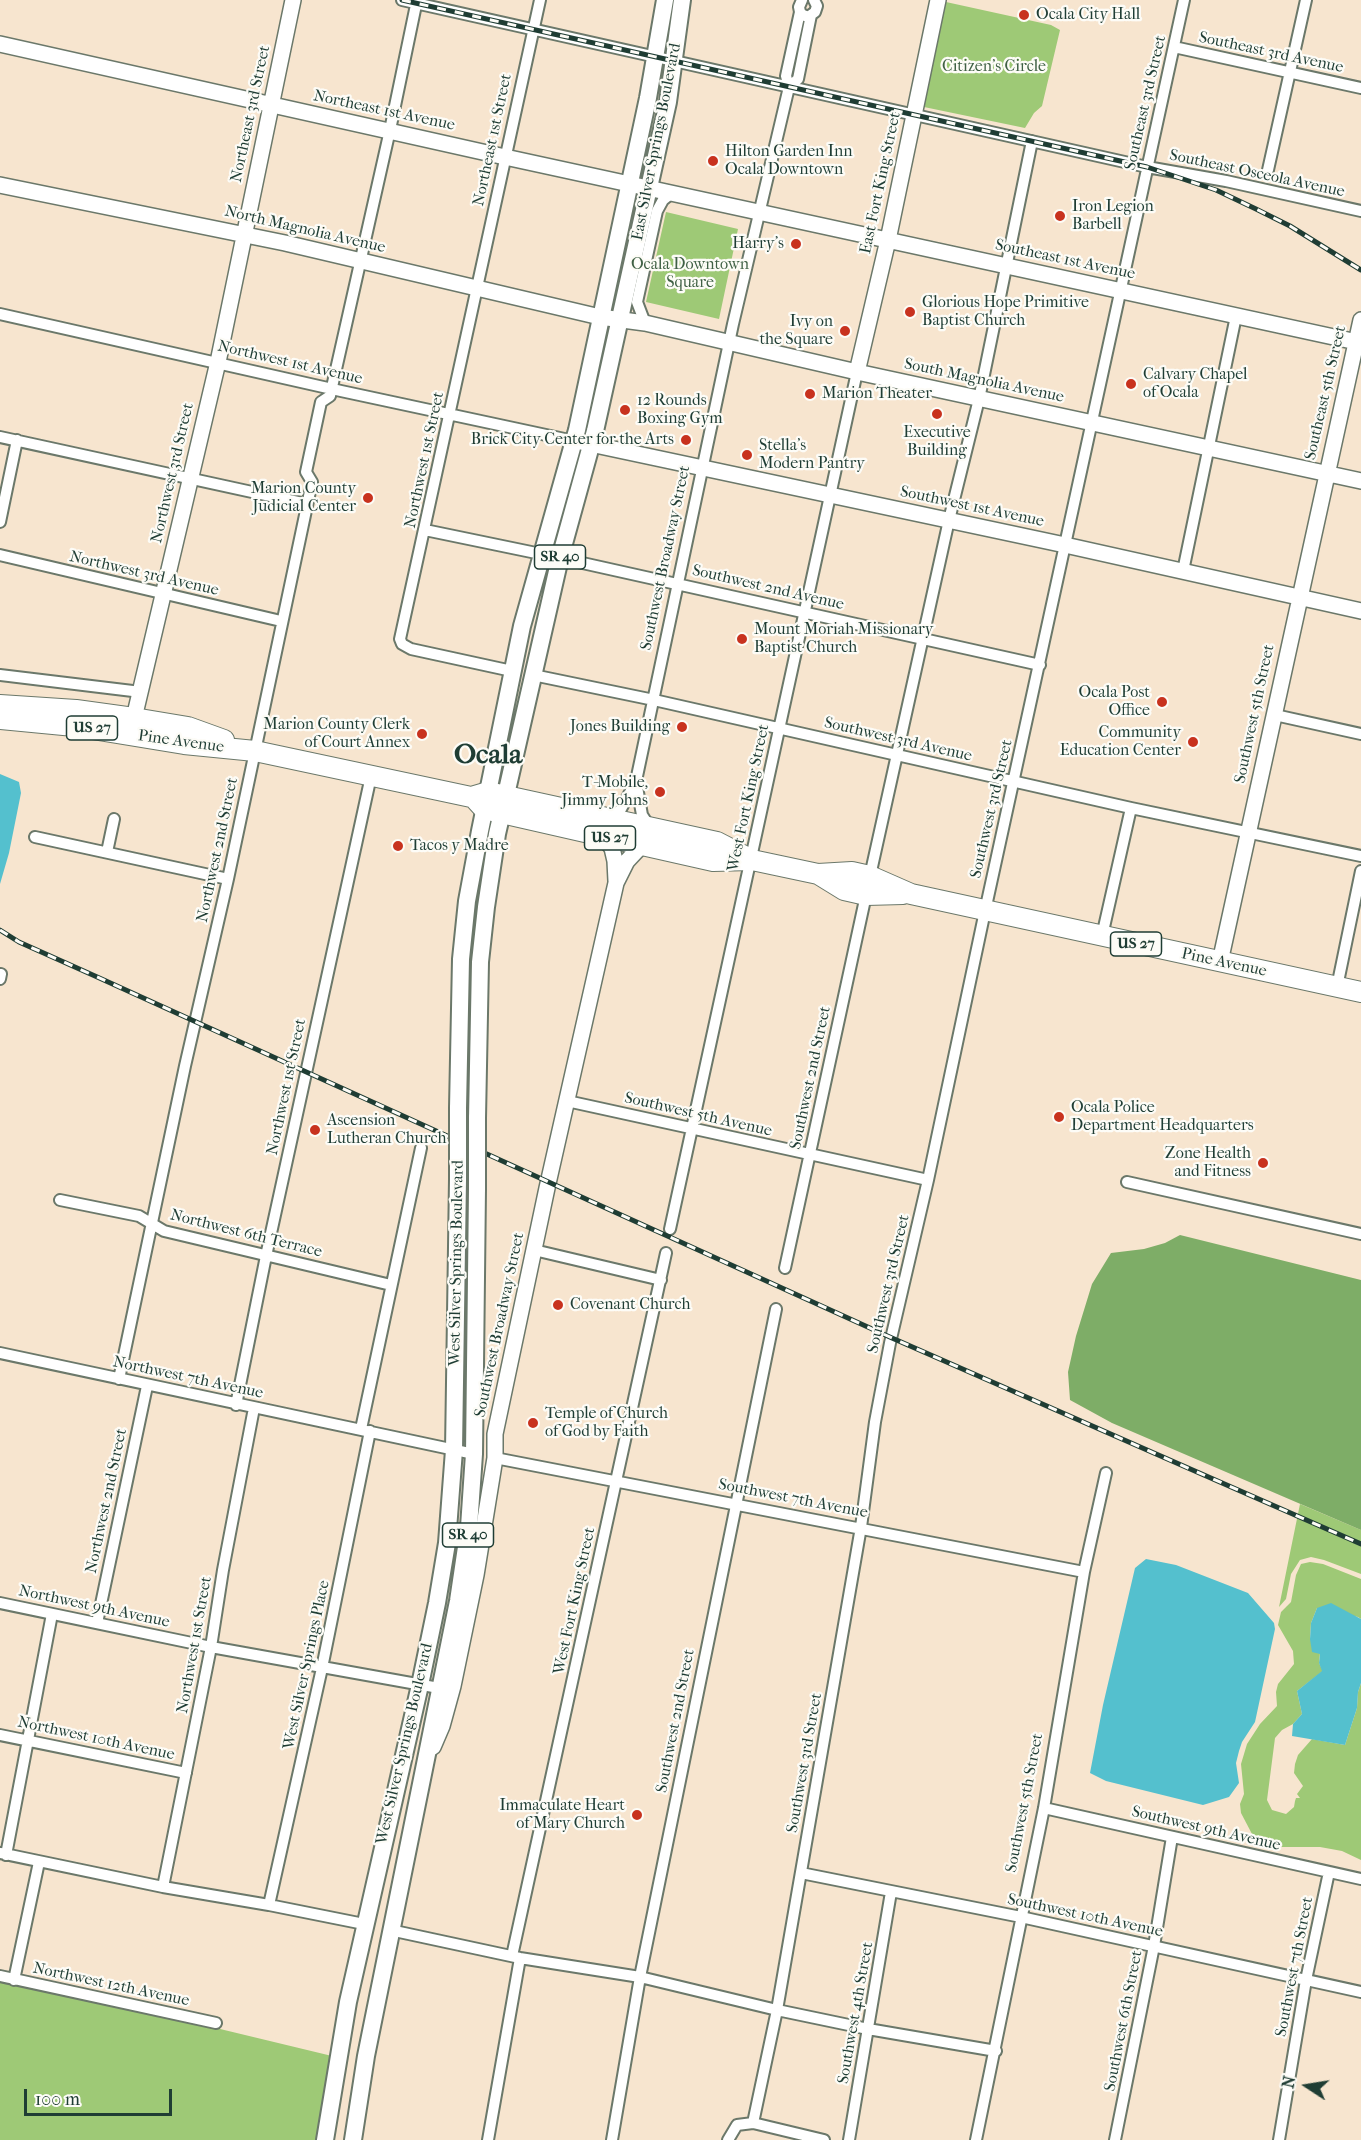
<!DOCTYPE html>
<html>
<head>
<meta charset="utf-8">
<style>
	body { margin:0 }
	#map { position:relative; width:1361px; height:2140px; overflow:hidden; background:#f7e5cf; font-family:"IM FELL French Canon",serif }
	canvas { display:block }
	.north { position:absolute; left:1277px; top:2056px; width:60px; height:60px; -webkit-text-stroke:4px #fdfcf7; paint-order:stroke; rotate:282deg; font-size:16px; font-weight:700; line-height:24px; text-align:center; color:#1f3d34 }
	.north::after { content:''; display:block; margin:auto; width:21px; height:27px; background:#1f3d34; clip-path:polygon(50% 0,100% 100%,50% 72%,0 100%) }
	.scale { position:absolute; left:24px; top:2089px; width:148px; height:27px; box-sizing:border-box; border:3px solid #1f3d34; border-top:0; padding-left:8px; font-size:18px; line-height:21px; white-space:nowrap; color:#1f3d34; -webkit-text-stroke:4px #fdfcf7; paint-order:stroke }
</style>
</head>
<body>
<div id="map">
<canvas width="1361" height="2140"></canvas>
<div class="north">N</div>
<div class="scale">100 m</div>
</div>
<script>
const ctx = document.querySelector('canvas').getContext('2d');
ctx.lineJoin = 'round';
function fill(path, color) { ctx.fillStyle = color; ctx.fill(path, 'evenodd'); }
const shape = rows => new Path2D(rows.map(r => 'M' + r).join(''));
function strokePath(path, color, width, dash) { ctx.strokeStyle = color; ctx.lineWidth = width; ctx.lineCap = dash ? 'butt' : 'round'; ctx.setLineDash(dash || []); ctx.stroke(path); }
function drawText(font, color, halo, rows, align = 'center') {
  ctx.font = font + ' "IM FELL French Canon",serif'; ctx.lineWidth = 4.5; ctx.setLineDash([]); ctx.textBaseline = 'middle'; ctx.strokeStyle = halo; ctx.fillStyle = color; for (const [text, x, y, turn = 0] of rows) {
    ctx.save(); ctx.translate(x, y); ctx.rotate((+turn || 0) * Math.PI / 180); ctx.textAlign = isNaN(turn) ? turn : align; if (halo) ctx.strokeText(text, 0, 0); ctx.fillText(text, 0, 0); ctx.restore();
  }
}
fill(shape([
	[946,2,1051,25,1060,30,1042,106,1034,113,1025,128,924,107],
	[666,212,738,229,719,319,646,302],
	[1300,1504,1361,1530,1361,1574,1324,1560,1311,1557,1300,1560,1291,1574,1286,1599,1279,1607],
	[1310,1562,1323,1564,1361,1579,1361,1619,1358,1617,1317,1608,1311,1623,1310,1638,1320,1653,1319,1663,1323,1671,1297,1691,1302,1714,1293,1724,1282,1730,1275,1738,1267,1800,1272,1810,1286,1814,1294,1807,1295,1801,1296,1798,1300,1798,1297,1794,1303,1786,1294,1773,1295,1764,1298,1755,1312,1739,1345,1745,1357,1708,1358,1692,1361,1683,1361,1860,1342,1851,1320,1847,1272,1847,1252,1834,1241,1813,1240,1804,1244,1794,1241,1764,1247,1744,1260,1724,1277,1706,1276,1692,1278,1684,1294,1664,1293,1651,1278,1625,1281,1612,1291,1602,1296,1575,1301,1564],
	[0,1982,216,2028,332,2056,318,2140,0,2140]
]), '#9ec976');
fill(shape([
	[1180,1235,1361,1280,1361,1530,1112,1423,1070,1400,1068,1372,1076,1336,1092,1284,1111,1253,1144,1249,1165,1243]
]), '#7ead67');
fill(shape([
	[0,774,19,782,21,793,9,853,0,884],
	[1146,1559,1176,1565,1248,1593,1274,1623,1275,1629,1255,1722,1242,1742,1239,1751,1236,1763,1239,1783,1229,1797,1203,1805,1106,1781,1090,1773,1103,1705,1135,1568],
	[1331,1603,1361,1619,1361,1683,1358,1692,1357,1708,1345,1745,1292,1736,1293,1724,1302,1714,1297,1691,1322,1671,1319,1663,1320,1654,1312,1652,1310,1639,1311,1623,1317,1608]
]), '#54c0ce');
const street = shape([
	[402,0,1147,167,1226,181,1361,211],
	[802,0,799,7,800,12,803,15,808,17,815,12,817,6,814,0],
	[1174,47,1361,88],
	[789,87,798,79,811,15],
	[1268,170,1306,0],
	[0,314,341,391,574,441],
	[645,323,637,302,657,211,663,200,673,192],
	[0,437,307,504],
	[0,522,17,440],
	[425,530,541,554],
	[0,555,281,621],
	[560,558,1040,665],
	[1183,571,1236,316],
	[512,671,411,649,402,644,400,639,540,0],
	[0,675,141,692],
	[533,675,654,700,1131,808,1361,856],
	[1275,715,1361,734],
	[636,781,642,815,649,826],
	[610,818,621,809,636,781,733,324,789,87,786,76,800,12],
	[35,837,228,879],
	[107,852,114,819],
	[870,876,949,520,979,399,1032,141],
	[1102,936,1131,808],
	[0,979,1,974],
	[1337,987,1361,871],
	[567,1101,928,1180],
	[1127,1182,1361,1234],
	[60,1200,139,1216,164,1231,391,1285],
	[670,1229,857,372],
	[534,1250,661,1280],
	[785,1268,866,895],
	[0,1353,474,1454],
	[119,1379,185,1066,228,879,312,482,306,472,321,402,330,396,390,130,417,0],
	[236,1405,266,1256,371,776],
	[361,1429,421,1148],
	[495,1458,1084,1572],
	[0,1603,211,1647,439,1688],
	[97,1623,147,1386],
	[0,1735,186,1773],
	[1044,1808,1361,1879],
	[0,1853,163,1887,269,1905,364,1924],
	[6,1855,52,1614],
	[801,1873,1021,1917,1361,1992],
	[163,1887,211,1647,223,1570,254,1408],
	[269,1905,322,1668,370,1431],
	[390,1930,520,1958,640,1977,777,2010,868,2029,996,2051],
	[512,1956,666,1253],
	[0,1976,216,2023],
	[14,1980,39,1862],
	[753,2123,824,2140],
	[488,2140,520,1958],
	[612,2140,640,1977,776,1309],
	[728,2140,737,2125,753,2123,777,2010,861,1527,875,1422,890,1343,928,1180,985,911,1184,0],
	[849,2140,891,1892],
	[976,2140,1044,1808,1084,1572,1106,1473],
	[1115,2140,1154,1946,1172,1837],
	[1279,2140,1306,1980,1329,1872]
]);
const secondary = shape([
	[0,44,505,157,1361,343],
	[0,185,285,243,600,317,645,323,857,372,1361,481],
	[857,372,888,240,938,0],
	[581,442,1065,545,1361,611],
	[134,718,218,362,293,0],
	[603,837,612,848,615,861,616,881],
	[1220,962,1361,320],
	[433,1747,442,1726,453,1686,476,1575,495,1458,495,1434,547,1188,616,883,627,861,642,845]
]);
const primary = shape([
	[458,1108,461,959,467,901,480,831,522,626,577,430,648,98,665,0],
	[477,1118,480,962,486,907,497,834,560,558,595,431,668,102,682,0],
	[325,2140,348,2002,420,1685,437,1603,447,1543,454,1450,458,1179],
	[353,2140,366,2056,458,1601,469,1527,474,1454,477,1189]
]);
const highway = shape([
	[0,705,76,710,134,718,188,727,224,740],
	[0,719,74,726,184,744,255,751,471,797,488,792,717,842,750,859],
	[473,797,484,809,642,845,713,861,752,860,818,874,852,872,870,876,911,894,1361,992],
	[818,874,844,890,866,895,903,894]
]);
strokePath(street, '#6b786a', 14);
strokePath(secondary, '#6b786a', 18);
strokePath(primary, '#6b786a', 20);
strokePath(highway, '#6b786a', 22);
strokePath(street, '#fff', 10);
strokePath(secondary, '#fff', 15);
strokePath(primary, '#fff', 16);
strokePath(highway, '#fff', 20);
const rail = shape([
	[402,0,1147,167,1216,190,1256,209,1290,226,1361,270],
	[0,930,19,942,95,976,892,1338,1361,1544]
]);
strokePath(rail, '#1f3d34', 5);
strokePath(rail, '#fdfcf7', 3, [9]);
const primaryBridge = shape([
	[458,1179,458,1108],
	[477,1189,477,1118]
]);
strokePath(primaryBridge, '#6b786a', 20, []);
strokePath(primaryBridge, '#fff', 16);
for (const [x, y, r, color] of [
	[1024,15,6,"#c8321e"],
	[713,161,6,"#c8321e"],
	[1060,216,6,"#c8321e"],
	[796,244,6,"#c8321e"],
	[910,312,6,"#c8321e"],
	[845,331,6,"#c8321e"],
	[1131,384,6,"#c8321e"],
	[810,394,6,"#c8321e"],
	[625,410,6,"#c8321e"],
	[937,414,6,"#c8321e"],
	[686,440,6,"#c8321e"],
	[747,455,6,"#c8321e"],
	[368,498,6,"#c8321e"],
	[742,639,6,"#c8321e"],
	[1162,702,6,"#c8321e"],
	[682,727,6,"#c8321e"],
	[422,734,6,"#c8321e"],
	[1193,742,6,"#c8321e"],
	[660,792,6,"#c8321e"],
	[398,846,6,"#c8321e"],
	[1059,1117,6,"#c8321e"],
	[315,1130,6,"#c8321e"],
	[1263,1163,6,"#c8321e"],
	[558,1305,6,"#c8321e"],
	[533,1423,6,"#c8321e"],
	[637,1815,6,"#c8321e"]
]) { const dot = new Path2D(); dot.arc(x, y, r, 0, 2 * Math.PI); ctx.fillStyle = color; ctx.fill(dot); strokePath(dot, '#fdfcf7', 2); }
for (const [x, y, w] of [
	[560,557,51],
	[92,728,51],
	[610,838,51],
	[1136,944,51],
	[468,1535,51]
]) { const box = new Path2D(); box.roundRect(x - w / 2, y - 12, w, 24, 4.5); ctx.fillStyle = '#fdfcf7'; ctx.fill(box); strokePath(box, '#1f3d34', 1.5); }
drawText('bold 15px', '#1f3d34', null, [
	["SR 40",560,557],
	["US 27",92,728],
	["US 27",610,838],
	["US 27",1136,944],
	["SR 40",468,1535]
]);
drawText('16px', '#1f3d34', '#fdfcf7', [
	["Ocala City Hall",1036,15],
	["Hilton Garden Inn",725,152],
	["Ocala Downtown",725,170],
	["Iron Legion",1072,207],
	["Barbell",1072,225],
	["Harry's",784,244,"right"],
	["Glorious Hope Primitive",922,303],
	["Baptist Church",922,321],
	["Ivy on",833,322,"right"],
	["the Square",833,340,"right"],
	["Calvary Chapel",1143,375],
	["of Ocala",1143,393],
	["Marion Theater",822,394],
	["12 Rounds",637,401],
	["Boxing Gym",637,419],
	["Executive",937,433,"center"],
	["Building",937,451,"center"],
	["Brick City Center for the Arts",674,440,"right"],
	["Stella's",759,446],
	["Modern Pantry",759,464],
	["Marion County",356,489,"right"],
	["Judicial Center",356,507,"right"],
	["Mount Moriah Missionary",754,630],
	["Baptist Church",754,648],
	["Ocala Post",1150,693,"right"],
	["Office",1150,711,"right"],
	["Marion County Clerk",410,725,"right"],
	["of Court Annex",410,743,"right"],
	["Jones Building",670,727,"right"],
	["Community",1181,733,"right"],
	["Education Center",1181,751,"right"],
	["T-Mobile,",648,783,"right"],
	["Jimmy Johns",648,801,"right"],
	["Tacos y Madre",410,846],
	["Ocala Police",1071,1108],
	["Department Headquarters",1071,1126],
	["Ascension",327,1121],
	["Lutheran Church",327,1139],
	["Zone Health",1251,1154,"right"],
	["and Fitness",1251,1172,"right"],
	["Covenant Church",570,1305],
	["Temple of Church",545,1414],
	["of God by Faith",545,1432],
	["Immaculate Heart",625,1806,"right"],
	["of Mary Church",625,1824,"right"]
], 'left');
drawText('16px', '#1f3d34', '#fdfcf7', [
	["Southeast 3rd Avenue",1271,53,12],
	["Southeast 3rd Street",1146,103,-77],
	["Northeast 1st Avenue",384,111,12],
	["Northeast 3rd Street",251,114,-78],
	["Northeast 1st Street",493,140,-78],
	["East Silver Springs Boulevard",657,142,-79],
	["Southeast Osceola Avenue",1257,174,12],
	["East Fort King Street",881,183,-78],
	["North Magnolia Avenue",305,230,13],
	["Southeast 1st Avenue",1065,260,12],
	["Northwest 1st Avenue",290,363,13],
	["South Magnolia Avenue",984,381,12],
	["Southeast 5th Street",1326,393,-77],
	["Northwest 1st Street",425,460,-78],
	["Northwest 3rd Street",173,473,-77],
	["Southwest 1st Avenue",972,507,12],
	["Southwest Broadway Street",666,558,-78],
	["Northwest 3rd Avenue",144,574,13],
	["Southwest 2nd Avenue",768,588,13],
	["Southwest 5th Street",1255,714,-78],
	["Southwest 3rd Avenue",898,740,13],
	["Pine Avenue",181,742,8],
	["West Fort King Street",749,798,-78],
	["Southwest 3rd Street",992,809,-77],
	["Northwest 2nd Street",218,850,-78],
	["Pine Avenue",1224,963,12],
	["Southwest 2nd Street",811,1078,-78],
	["Northwest 1st Street",287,1087,-78],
	["Southwest 5th Avenue",698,1115,13],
	["Northwest 6th Terrace",246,1234,14],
	["West Silver Springs Boulevard",457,1263,-89],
	["Southwest 3rd Street",889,1284,-77],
	["Southwest Broadway Street",500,1325,-78],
	["Northwest 7th Avenue",188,1378,12],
	["Southwest 7th Avenue",793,1499,11],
	["Northwest 2nd Street",107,1501,-78],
	["West Fort King Street",575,1601,-78],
	["Northwest 9th Avenue",94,1607,12],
	["Northwest 1st Street",195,1645,-80],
	["West Silver Springs Place",307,1665,-78],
	["Southwest 2nd Street",676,1721,-79],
	["Northwest 10th Avenue",96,1739,12],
	["West Silver Springs Boulevard",405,1744,-77],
	["Southwest 3rd Street",805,1763,-80],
	["Southwest 5th Street",1025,1803,-79],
	["Southwest 9th Avenue",1206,1829,13],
	["Southwest 10th Avenue",1085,1916,12],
	["Southwest 7th Street",1295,1967,-79],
	["Northwest 12th Avenue",111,1985,12],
	["Southwest 4th Street",856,2013,-80],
	["Southwest 6th Street",1124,2021,-79]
]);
drawText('16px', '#3f6044', '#fdfcf7', [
	["Citizen's Circle",994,67],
	["Ocala Downtown",690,265],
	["Square",690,283]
]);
drawText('bold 28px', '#1f3d34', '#fdfcf7', [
	["Ocala",488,756]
]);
</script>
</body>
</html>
